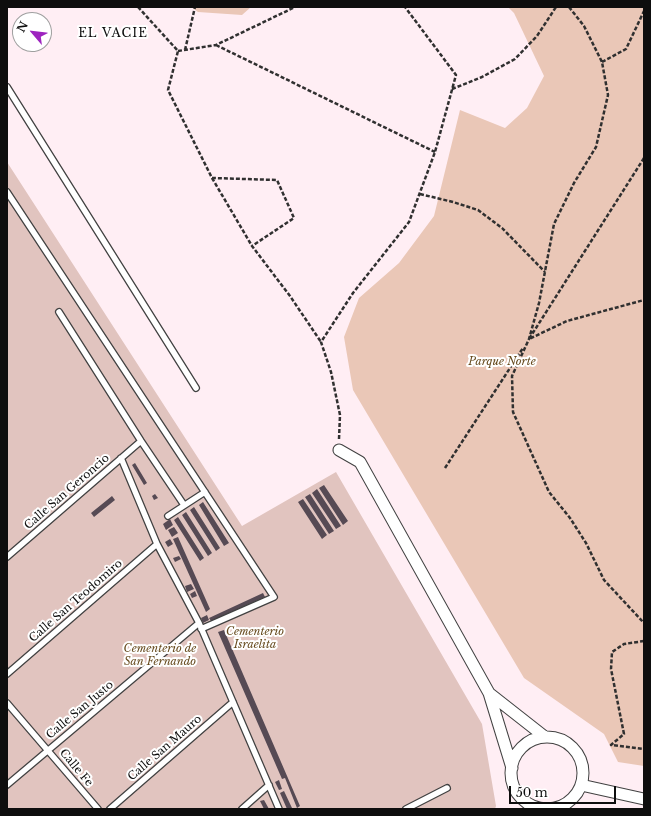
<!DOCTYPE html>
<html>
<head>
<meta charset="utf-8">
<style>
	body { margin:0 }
	#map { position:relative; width:651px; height:816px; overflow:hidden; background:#ffeef4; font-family:"Libre Baskerville",serif }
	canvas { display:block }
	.frame { position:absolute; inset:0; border:8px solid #0e0e0e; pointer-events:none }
	.north { position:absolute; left:12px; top:12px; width:40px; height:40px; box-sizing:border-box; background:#fff; border:1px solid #9f9f9f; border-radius:50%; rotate:298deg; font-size:11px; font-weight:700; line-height:16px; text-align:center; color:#0e0e0e }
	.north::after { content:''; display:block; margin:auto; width:14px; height:18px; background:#9d24bf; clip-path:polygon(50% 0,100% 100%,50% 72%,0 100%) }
	.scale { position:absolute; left:509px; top:786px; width:107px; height:18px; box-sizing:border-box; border:2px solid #0e0e0e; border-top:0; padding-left:5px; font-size:12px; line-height:14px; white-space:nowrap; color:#0e0e0e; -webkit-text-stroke:3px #fff; paint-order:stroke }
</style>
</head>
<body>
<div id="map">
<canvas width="651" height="816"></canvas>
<div class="frame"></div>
<div class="north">N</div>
<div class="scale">50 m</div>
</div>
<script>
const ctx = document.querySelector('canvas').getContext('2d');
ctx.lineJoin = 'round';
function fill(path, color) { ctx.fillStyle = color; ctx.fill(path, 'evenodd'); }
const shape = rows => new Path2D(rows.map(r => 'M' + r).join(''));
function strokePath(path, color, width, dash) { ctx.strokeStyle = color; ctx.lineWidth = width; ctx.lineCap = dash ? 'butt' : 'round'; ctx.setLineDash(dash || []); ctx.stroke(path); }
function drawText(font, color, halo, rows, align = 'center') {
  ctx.font = font + ' "Libre Baskerville",serif'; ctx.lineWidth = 4; ctx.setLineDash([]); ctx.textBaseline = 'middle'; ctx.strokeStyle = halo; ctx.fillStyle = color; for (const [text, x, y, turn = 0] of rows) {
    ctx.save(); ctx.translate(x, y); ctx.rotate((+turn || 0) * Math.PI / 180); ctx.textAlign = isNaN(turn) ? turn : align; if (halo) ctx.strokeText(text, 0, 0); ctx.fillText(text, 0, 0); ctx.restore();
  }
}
fill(shape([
	[191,7,251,7,242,15,198,12],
	[508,7,644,7,644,766,618,762,604,734,524,678,353,390,344,337,359,298,399,263,434,216,460,110,505,128,527,108,544,76,514,13]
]), '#eac7b7');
fill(shape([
	[7,162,242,526,336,472,482,724,496,806,495,809,7,809]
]), '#e1c4bf');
fill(shape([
	[135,463,147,483,144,485,132,465],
	[324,485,348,521,343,525,319,488],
	[317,489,341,526,336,529,312,493],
	[155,494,158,498,154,500,152,496],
	[310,494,334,531,329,534,305,497],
	[112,496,115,500,94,517,91,513],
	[303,499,327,535,322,539,298,502],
	[203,502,229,543,224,546,199,505],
	[194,507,220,548,216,551,190,510],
	[186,512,212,553,208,556,182,515],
	[178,517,204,558,200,561,174,520],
	[170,519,173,525,166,530,163,524],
	[174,527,178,533,172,537,168,530],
	[178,537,210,609,206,612,173,539],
	[170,539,173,544,168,547,165,542],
	[179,556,181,559,175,562,173,558],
	[191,584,194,589,187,592,185,586],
	[195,591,197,596,192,598,190,594],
	[263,593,265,597,211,621,209,618],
	[207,615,209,620,203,623,201,618],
	[224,630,300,806,297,808,285,778,282,779,218,632],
	[279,780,282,789,279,790,275,782],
	[284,791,292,808,290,809,287,809,280,793],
	[264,800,269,809,264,809,260,801]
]), '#564a54');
const service = shape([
	[7,87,196,388],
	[7,192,274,597,201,629],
	[59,312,141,441,184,505],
	[121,458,157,544,199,623,279,809],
	[168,516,205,492],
	[7,557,141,441],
	[7,674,157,544],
	[7,703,98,809],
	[7,785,199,623],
	[110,809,233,702],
	[242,809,269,785],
	[406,809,447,788]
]);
const minor = shape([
	[339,450,360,462,489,693,512,768],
	[489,693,545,737],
	'511 773a36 36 0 1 1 72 0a36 36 0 1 1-72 0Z',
	[581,785,644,799]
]);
strokePath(service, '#414141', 8);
strokePath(minor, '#414141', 13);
strokePath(shape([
	[138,7,178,51,168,90,212,178,277,180,294,218,252,246],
	[569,7,584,26,602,62,608,95,596,147,574,183,554,224,539,303,529,339,512,376,513,412,549,492,570,518,586,543,604,580,644,623],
	[216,45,435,152],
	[185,50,195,7],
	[178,51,216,45,295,7],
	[602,62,626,49,644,11],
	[452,89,482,77,515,59,537,36,556,7],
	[644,158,529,339,567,321,644,300],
	[212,178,252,246,290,296,321,342],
	[420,194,453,202,478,210,502,228,545,272],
	[339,439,340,415,331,372,321,342,353,293,409,222,435,152,456,75,405,7],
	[445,468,523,348],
	[644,641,624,644,612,652,611,669,624,734,611,745,644,749]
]), '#303030', 2.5, [4, 2]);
strokePath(service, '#fff', 5.5);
strokePath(minor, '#fff', 11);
drawText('italic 11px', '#664a1d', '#fff', [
	["Parque Norte",502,362],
	["Cementerio",255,632],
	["Israelita",255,645],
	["Cementerio de",160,649],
	["San Fernando",160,662]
]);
drawText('11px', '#0e0e0e', '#fff', [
	["Calle San Geroncio",67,492,-41],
	["Calle San Teodomiro",76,601,-41],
	["Calle San Justo",80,710,-40],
	["Calle San Mauro",165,748,-41],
	["Calle Fe",76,768,50]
]);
ctx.letterSpacing = '1px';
drawText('12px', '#0e0e0e', '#fff', [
	["EL VACIE",113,34]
]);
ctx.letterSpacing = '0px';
</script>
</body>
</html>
